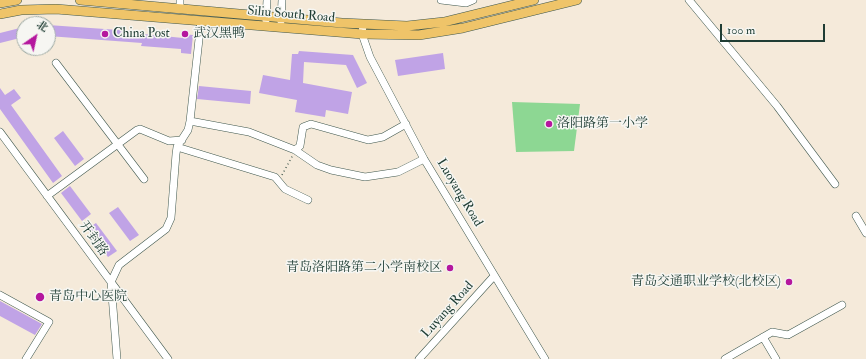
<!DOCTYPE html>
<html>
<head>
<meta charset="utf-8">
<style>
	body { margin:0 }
	#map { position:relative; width:866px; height:359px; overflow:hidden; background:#f5eada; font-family:"IM FELL Double Pica","Noto Serif SC",serif }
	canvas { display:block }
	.north { position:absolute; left:16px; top:16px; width:40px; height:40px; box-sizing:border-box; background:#f6f6f2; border:1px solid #a0aca6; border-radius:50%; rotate:34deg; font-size:11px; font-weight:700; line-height:16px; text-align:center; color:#1f3d34 }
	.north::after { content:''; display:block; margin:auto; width:14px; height:18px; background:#b5179e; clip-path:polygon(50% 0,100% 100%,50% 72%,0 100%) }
	.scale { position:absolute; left:720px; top:24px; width:105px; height:18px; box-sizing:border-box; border:2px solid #1f3d34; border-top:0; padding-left:5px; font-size:12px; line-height:14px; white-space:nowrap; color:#1f3d34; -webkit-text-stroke:3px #f6f6f2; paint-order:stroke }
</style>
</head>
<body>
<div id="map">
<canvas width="866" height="359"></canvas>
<div class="north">北</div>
<div class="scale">100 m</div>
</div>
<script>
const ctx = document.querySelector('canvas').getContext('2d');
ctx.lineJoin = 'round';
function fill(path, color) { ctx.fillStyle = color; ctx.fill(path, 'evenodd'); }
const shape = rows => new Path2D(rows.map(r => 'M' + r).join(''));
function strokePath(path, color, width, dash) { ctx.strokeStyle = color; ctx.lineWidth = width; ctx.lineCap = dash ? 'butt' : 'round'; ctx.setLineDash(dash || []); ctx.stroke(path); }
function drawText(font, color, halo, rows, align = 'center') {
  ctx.font = font + ' "IM FELL Double Pica","Noto Serif SC",serif'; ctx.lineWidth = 3; ctx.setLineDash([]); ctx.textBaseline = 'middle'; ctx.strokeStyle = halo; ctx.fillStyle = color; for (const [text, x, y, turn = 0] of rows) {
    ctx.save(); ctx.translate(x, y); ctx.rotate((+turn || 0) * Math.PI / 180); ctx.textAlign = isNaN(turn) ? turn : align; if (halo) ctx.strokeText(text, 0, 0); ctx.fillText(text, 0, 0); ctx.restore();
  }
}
fill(shape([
	[512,102,580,104,574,151,516,152]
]), '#8dd793');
fill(shape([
	[48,25,133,31,133,33,183,38,182,34,193,35,191,54,181,53,181,49,141,46,142,43,48,36],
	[24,27,24,37,0,43,0,33],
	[299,51,353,55,367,83,357,88,346,65,304,62,303,83,352,92,348,114,326,110,325,117,295,112,297,100,259,93,263,75,290,80,292,54,298,54],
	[443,53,445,69,398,76,395,60],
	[199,86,251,91,250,104,197,99],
	[0,88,5,95,14,89,21,98,11,105,62,176,53,183,0,109],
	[63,131,84,159,75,166,54,138],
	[70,186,91,214,82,221,61,193],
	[118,207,139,235,130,241,109,213],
	[96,223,117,251,108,257,87,229],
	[0,301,42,324,35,335,0,316]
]), '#c0a3e6');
const minor = shape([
	[441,0,466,3,473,0],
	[689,0,777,106,835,184],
	[180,9,180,0],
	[266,20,267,0],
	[281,21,282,0],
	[363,25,362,34,370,57,424,159,545,359],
	[56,63,144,179],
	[190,121,249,132,295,150,317,165,331,170,365,177,398,172,424,159],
	[0,132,168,359],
	[177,147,275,177,285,189,308,200],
	[295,150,300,146,303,127,311,124,368,140,383,137,406,124],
	[47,196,137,130,140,129,169,141,182,140],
	[856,216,866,233],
	[0,295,49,322,26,359],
	[763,337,776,359],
	[117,359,111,282,119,265,166,229,171,218,176,154,177,147,188,130,190,121,201,21],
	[419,359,494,276],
	[725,359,772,332,788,335,842,305]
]);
const major = shape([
	[80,0,342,23,407,26,444,22,534,0],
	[0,3,17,0],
	[0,14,21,10,56,9,362,34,419,35,463,28,577,0]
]);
strokePath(minor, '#3f574d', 8);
strokePath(major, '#3f574d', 10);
strokePath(shape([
	[282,175,293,155]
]), '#3f574d', 1.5, [1, 3]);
strokePath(minor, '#fff', 7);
strokePath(major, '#efc469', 9);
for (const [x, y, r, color] of [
	[105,34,4,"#b5179e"],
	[185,34,4,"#b5179e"],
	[549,124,4,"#b5179e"],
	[450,268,4,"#b5179e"],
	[789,282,4,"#b5179e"],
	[40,297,5,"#b5179e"]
]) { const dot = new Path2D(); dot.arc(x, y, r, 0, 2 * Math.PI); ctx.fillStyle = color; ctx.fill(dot); strokePath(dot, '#f6f6f2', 1.5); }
drawText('13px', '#1f3d34', '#f6f6f2', [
	["Siliu South Road",291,15,5],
	["Luoyang Road",459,193,59],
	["开封路",93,239,54],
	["Luyang Road",448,310,-48]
]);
drawText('13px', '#1f3d34', '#f6f6f2', [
	["China Post",113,34],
	["武汉黑鸭",193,34],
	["洛阳路第一小学",557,124],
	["青岛洛阳路第二小学南校区",442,268,"right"],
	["青岛交通职业学校(北校区)",781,282,"right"],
	["青岛中心医院",49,297]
], 'left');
</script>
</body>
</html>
